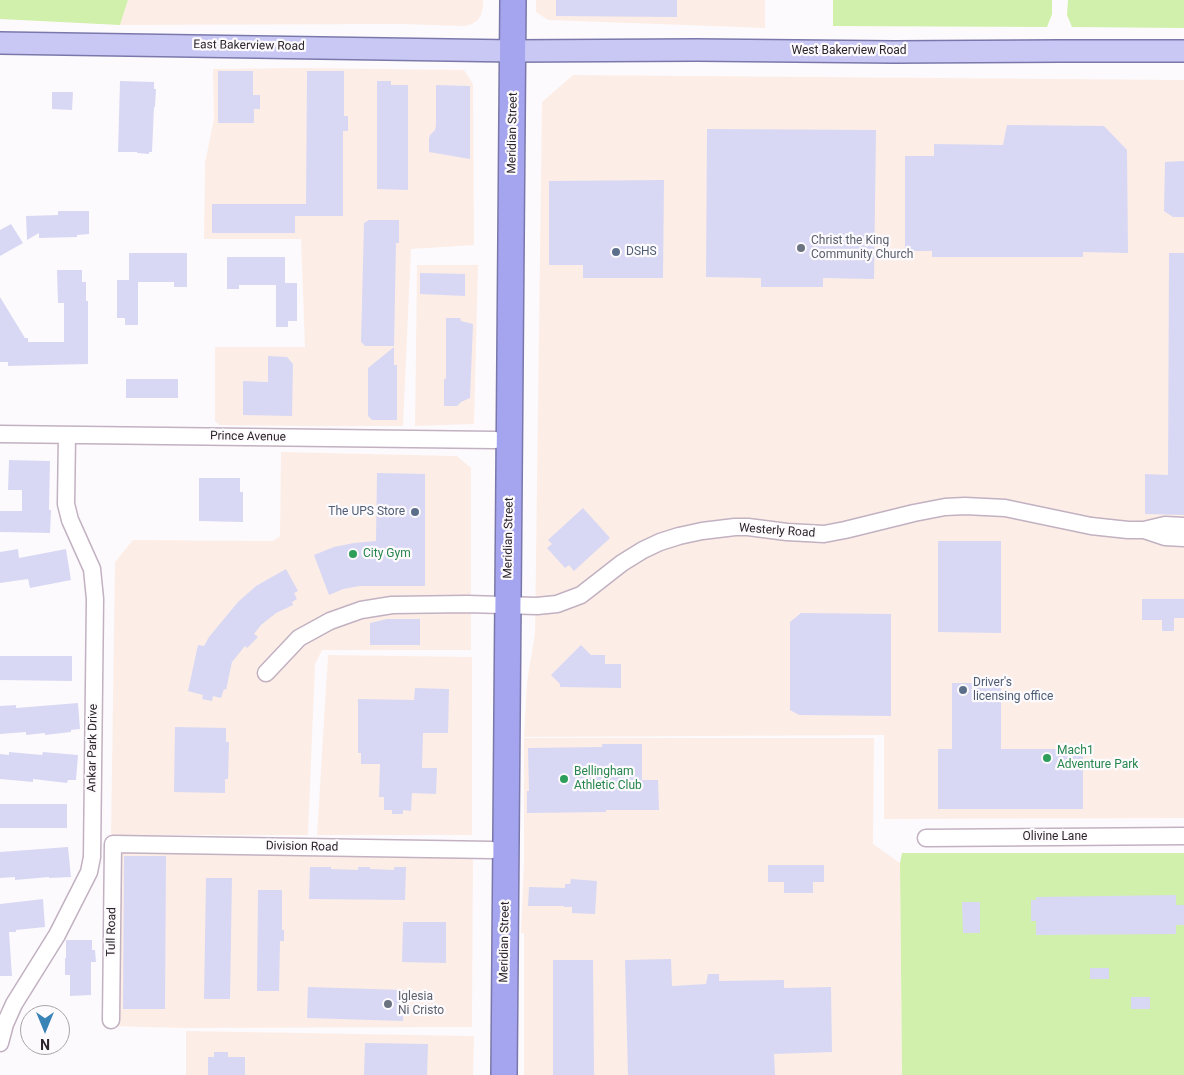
<!DOCTYPE html>
<html>
<head>
<meta charset="utf-8">
<style>
	body { margin:0 }
	#map { position:relative; width:1184px; height:1075px; overflow:hidden; background:#fdfafd; font-family:Roboto,sans-serif }
	canvas { display:block }
	.north { position:absolute; left:20px; top:1005px; width:50px; height:50px; box-sizing:border-box; background:#fdfafd; border:1px solid #a9a5a9; border-radius:50%; rotate:180deg; font-size:14px; font-weight:700; line-height:20px; text-align:center; color:#2b252b }
	.north::after { content:''; display:block; margin:auto; width:18px; height:22px; background:#3983b7; clip-path:polygon(50% 0,100% 100%,50% 72%,0 100%) }
</style>
</head>
<body>
<div id="map">
<canvas width="1184" height="1075"></canvas>
<div class="north">N</div>
</div>
<script>
const ctx = document.querySelector('canvas').getContext('2d');
ctx.lineJoin = 'round';
function fill(path, color) { ctx.fillStyle = color; ctx.fill(path, 'evenodd'); }
const shape = rows => new Path2D(rows.map(r => 'M' + r).join(''));
function strokePath(path, color, width, dash) { ctx.strokeStyle = color; ctx.lineWidth = width; ctx.lineCap = dash ? 'butt' : 'round'; ctx.setLineDash(dash || []); ctx.stroke(path); }
function drawText(font, color, halo, rows, align = 'center') {
  ctx.font = font + ' Roboto,sans-serif'; ctx.lineWidth = 4.5; ctx.setLineDash([]); ctx.textBaseline = 'middle'; ctx.strokeStyle = halo; ctx.fillStyle = color; for (const [text, x, y, turn = 0] of rows) {
    ctx.save(); ctx.translate(x, y); ctx.rotate((+turn || 0) * Math.PI / 180); ctx.textAlign = isNaN(turn) ? turn : align; if (halo) ctx.strokeText(text, 0, 0); ctx.fillText(text, 0, 0); ctx.restore();
  }
}
fill(shape([
	[128,0,483,0,483,7,481,15,477,21,470,25,463,26,402,24,120,25],
	[536,0,765,0,765,28,548,20,536,12],
	[301,68,464,70,473,84,474,245,411,249,403,426,305,426,219,425,215,421,215,347,305,347,301,239,204,239,205,163,214,119,213,69],
	[573,75,1184,80,1184,818,884,819,884,735,524,737,527,682,535,633,542,102],
	[417,265,478,265,474,424,415,426],
	[281,452,457,456,471,468,471,650,322,650,315,664,308,835,111,835,115,562,133,540,273,541,280,536],
	[328,655,472,657,472,835,317,835],
	[524,738,874,738,873,844,900,863,902,1075,524,1075,524,933,521,933,524,861],
	[105,849,473,854,472,1027,186,1028,104,1026],
	[186,1031,474,1036,473,1075,186,1075]
]), '#fceee7');
fill(shape([
	[0,0,128,0,120,25,0,19],
	[833,0,1052,0,1052,14,1047,27,833,26],
	[1068,0,1184,0,1184,28,1072,27,1067,15],
	[902,853,1184,853,1184,1075,902,1075,900,863]
]), '#d1f0ab');
fill(shape([
	[556,0,677,0,677,17,556,16],
	[218,71,253,71,253,95,260,95,260,109,254,109,254,123,218,123],
	[307,71,344,71,344,116,348,116,348,131,343,131,343,216,295,216,295,233,212,233,212,204,306,204],
	[120,81,154,82,154,89,156,89,155,107,154,107,152,152,149,152,149,154,137,153,137,152,118,152],
	[377,81,391,81,391,85,408,85,408,190,377,189],
	[436,85,470,86,470,159,429,152,429,139,430,135,435,130,436,126],
	[52,92,73,92,72,110,52,109],
	[1007,125,1104,126,1127,150,1128,253,1083,252,1083,257,932,257,932,251,905,251,905,156,934,156,934,144,1003,145],
	[707,129,876,130,874,279,823,278,823,287,761,287,761,278,706,277],
	[1184,161,1184,217,1173,217,1164,211,1165,162],
	[664,180,663,278,583,278,583,265,549,265,549,181],
	[58,211,89,211,89,234,77,235,77,237,39,238,39,233,27,240,26,216,58,215],
	[369,220,399,220,399,243,396,243,394,346,365,346,361,342,364,223],
	[11,224,23,243,0,256,0,230],
	[129,253,187,253,187,287,174,287,174,282,138,282,138,325,125,325,125,318,117,318,117,280,129,280],
	[1169,253,1184,253,1184,515,1145,514,1145,474,1168,475],
	[227,257,285,257,285,283,297,283,297,321,288,321,288,327,276,327,276,285,239,285,239,289,227,289],
	[57,270,82,270,82,282,86,282,86,301,88,301,88,364,8,366,8,362,0,362,0,297,25,338,28,338,28,342,64,342,64,303,58,303],
	[420,273,465,274,465,296,420,294],
	[446,318,460,318,461,321,473,324,470,398,461,402,457,406,444,406,444,379,446,379],
	[394,347,394,365,397,365,397,420,372,420,368,416,368,368],
	[268,356,287,357,293,364,292,416,243,415,243,381,268,382],
	[126,379,178,379,178,398,126,398],
	[9,460,50,461,49,510,51,510,50,533,0,532,0,511,22,511,22,490,8,490],
	[377,473,425,474,425,586,360,586,343,589,329,595,314,555,334,547,354,543,376,541],
	[199,478,240,478,240,492,243,492,243,522,199,521],
	[583,508,610,538,574,571,569,565,565,568,547,548,552,544,548,540],
	[938,541,1001,541,1001,633,938,632],
	[18,549,19,558,66,549,71,580,30,588,28,579,0,583,0,552],
	[286,569,298,591,294,593,297,599,292,602,293,605,276,613,261,625,254,634,258,637,247,648,245,646,232,662,226,690,224,689,221,698,213,696,212,701,202,699,203,695,188,691,198,645,204,646,209,637,238,602,256,586],
	[1142,599,1184,599,1184,618,1174,618,1174,631,1162,631,1162,620,1142,620],
	[801,613,891,614,891,716,799,715,790,710,790,622],
	[387,619,420,619,420,645,370,645,370,623],
	[581,645,591,655,605,655,605,664,621,664,621,688,560,687,560,684,551,675],
	[0,656,72,656,72,681,0,680],
	[952,683,1001,683,1001,749,1083,749,1083,809,938,809,938,749,952,749],
	[415,688,449,689,448,733,423,733,422,768,437,768,436,794,412,793,411,811,403,810,403,814,392,814,392,810,384,810,384,797,379,797,380,764,361,764,361,753,358,753,358,699,414,700],
	[78,703,80,729,71,730,71,732,45,735,45,733,26,735,26,732,0,734,0,706,16,705,16,708],
	[175,727,226,728,226,742,229,742,228,779,225,779,225,793,174,792],
	[602,744,642,744,642,780,658,780,659,810,606,810,606,812,527,813,527,791,529,791,528,748,602,747],
	[9,752,42,755,43,752,78,755,76,780,68,780,67,783,33,779,33,782,0,779,0,754,9,755],
	[0,804,67,804,67,828,0,828],
	[68,847,71,877,49,878,49,877,15,880,15,877,0,878,0,852],
	[124,856,166,856,165,1009,123,1009],
	[768,865,824,865,824,882,813,882,813,893,784,893,784,882,768,882],
	[310,867,331,867,331,869,358,870,358,867,370,867,370,869,394,870,394,867,406,867,405,900,309,899],
	[206,878,232,878,230,999,204,999],
	[571,879,597,881,595,914,572,913,572,907,564,907,564,906,528,906,529,887,565,888,565,884,570,884],
	[258,890,282,890,282,930,284,930,284,941,280,941,279,991,257,991],
	[1176,895,1176,905,1184,905,1184,925,1176,925,1176,934,1036,935,1036,921,1031,921,1031,900,1036,900,1036,897],
	[43,899,45,927,16,930,16,932,9,932,12,976,0,976,0,904],
	[962,902,980,902,980,933,963,933],
	[403,922,446,922,446,963,402,962],
	[66,940,92,940,92,950,95,950,96,962,91,962,91,995,70,996,70,975,65,975,65,958,66,958],
	[671,959,672,986,706,984,708,974,719,974,719,981,784,980,784,988,831,987,832,1052,774,1054,775,1075,628,1075,625,960],
	[553,960,593,960,594,1075,553,1075],
	[1090,968,1109,968,1109,979,1090,979],
	[308,987,404,990,403,1021,307,1018],
	[1131,997,1150,997,1150,1009,1131,1009],
	[365,1043,428,1044,427,1075,364,1075],
	[214,1052,228,1052,228,1057,245,1057,245,1075,208,1075,208,1057,214,1057]
]), '#d8d8f4');
const minor = shape([
	[0,434,495,440],
	[1144,530,1165,537,1184,538],
	[266,673,299,638,330,621,361,610,392,605,467,604,537,606,557,604,581,595,622,563,643,550,660,542,679,536,702,531,735,527,748,527,787,532,824,534,845,530,914,513,945,507,965,506,1005,508,1091,526,1128,530,1144,530,1165,525,1184,526],
	[926,838,1184,836],
	[111,1020,113,844,492,850],
	[0,1043,5,1024,14,1004,57,935,89,872,92,857,95,599,92,569,70,520,66,504,67,435]
]);
const major = shape([
	[0,43,513,51,697,50,894,52,1060,51,1184,51]
]);
const highway = shape([
	[504,1075,513,0]
]);
strokePath(minor, '#c2b1c1', 19);
strokePath(major, '#7a78aa', 24);
strokePath(highway, '#7a78aa', 28);
strokePath(minor, '#fff', 16);
strokePath(major, '#c9c8f5', 21);
strokePath(highway, '#a5a4ef', 25);
for (const [x, y, r, color] of [
	[801,248,5,"#6b7280"],
	[616,252,5,"#5c6f8a"],
	[415,512,5,"#5c6f8a"],
	[353,554,5,"#2e9e5b"],
	[963,690,5,"#5c6f8a"],
	[1047,758,5,"#2e9e5b"],
	[564,779,5,"#2e9e5b"],
	[388,1004,5,"#6b7280"]
]) { const dot = new Path2D(); dot.arc(x, y, r, 0, 2 * Math.PI); ctx.fillStyle = color; ctx.fill(dot); strokePath(dot, '#fdfafd', 2); }
drawText('12px', '#2b252b', '#fdfafd', [
	["East Bakerview Road",249,46,1],
	["West Bakerview Road",849,51],
	["Meridian Street",513,133,-89],
	["Prince Avenue",248,437,1],
	["Westerly Road",777,531,4],
	["Meridian Street",509,538,-89],
	["Ankar Park Drive",93,748,-89],
	["Olivine Lane",1055,837],
	["Division Road",302,847,1],
	["Tull Road",112,932,-89],
	["Meridian Street",505,942,-89]
]);
drawText('12px', '#5b616d', '#fdfafd', [
	["Christ the King",811,241],
	["Community Church",811,255],
	["Iglesia",398,997],
	["Ni Cristo",398,1011]
], 'left');
drawText('12px', '#4e5e75', '#fdfafd', [
	["DSHS",626,252],
	["The UPS Store",405,512,"right"],
	["Driver's",973,683],
	["licensing office",973,697]
], 'left');
drawText('12px', '#27864d', '#fdfafd', [
	["City Gym",363,554],
	["Mach1",1057,751],
	["Adventure Park",1057,765],
	["Bellingham",574,772],
	["Athletic Club",574,786]
], 'left');
</script>
</body>
</html>
